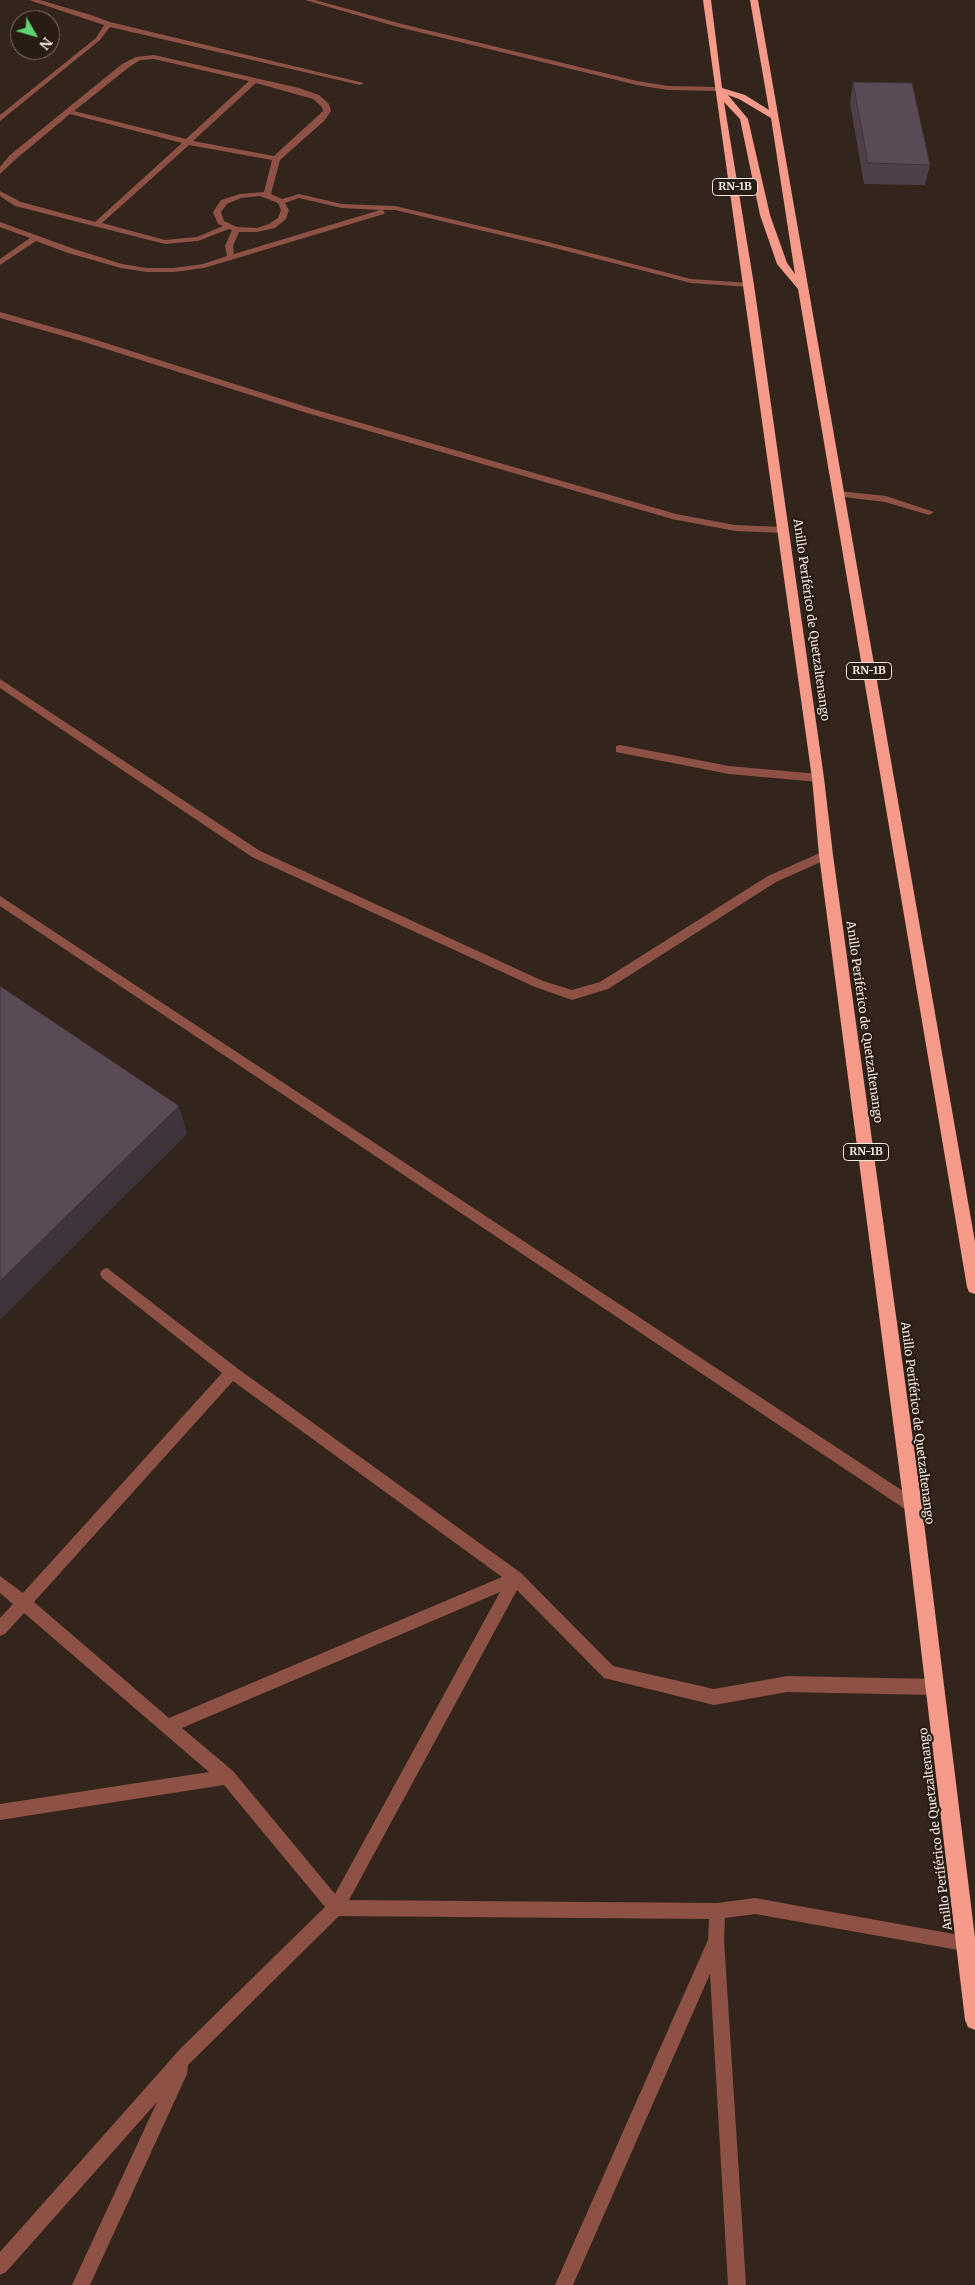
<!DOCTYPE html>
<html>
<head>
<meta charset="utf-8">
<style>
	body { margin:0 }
	#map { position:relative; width:975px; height:2285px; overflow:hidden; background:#33251b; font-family:Merriweather,serif }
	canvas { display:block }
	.north { position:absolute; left:10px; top:10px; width:50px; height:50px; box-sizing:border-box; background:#291c12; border:1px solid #7a6e66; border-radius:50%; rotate:128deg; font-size:14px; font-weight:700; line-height:20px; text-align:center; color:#f4eae3 }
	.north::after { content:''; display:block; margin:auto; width:18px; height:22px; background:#5bd56e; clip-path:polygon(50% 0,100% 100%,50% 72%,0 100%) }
</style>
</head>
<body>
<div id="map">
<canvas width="975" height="2285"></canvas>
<div class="north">N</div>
</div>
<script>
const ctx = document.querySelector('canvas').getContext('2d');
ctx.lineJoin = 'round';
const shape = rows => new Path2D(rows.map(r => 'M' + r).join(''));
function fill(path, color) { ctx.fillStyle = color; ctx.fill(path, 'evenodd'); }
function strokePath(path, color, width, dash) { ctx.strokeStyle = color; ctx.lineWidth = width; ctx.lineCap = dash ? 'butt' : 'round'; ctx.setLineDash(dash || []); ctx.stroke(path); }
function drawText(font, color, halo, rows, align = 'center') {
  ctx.font = font + ' Merriweather,serif'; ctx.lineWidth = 4.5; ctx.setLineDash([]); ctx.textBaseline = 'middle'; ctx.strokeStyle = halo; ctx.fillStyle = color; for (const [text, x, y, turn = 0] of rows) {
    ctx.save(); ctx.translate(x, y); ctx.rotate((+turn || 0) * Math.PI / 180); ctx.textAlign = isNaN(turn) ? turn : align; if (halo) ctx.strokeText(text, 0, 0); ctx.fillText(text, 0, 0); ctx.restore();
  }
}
fill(shape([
	[29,0,40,0,91,15,110,22,364,83,360,85,110,27,100,40,0,121,0,115,96,38,104,25,29,0],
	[305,0,315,0,402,24,637,81,668,86,718,87,722,89,718,91,668,90,637,85,398,27,305,0],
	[154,55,299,88,319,95,329,104,331,111,324,121,280,160,271,194,282,199,299,194,342,204,395,206,548,242,691,279,749,283,753,285,749,287,691,283,547,246,395,210,382,210,385,212,384,214,204,268,174,272,147,272,121,268,68,253,36,241,0,265,0,259,30,238,0,227,0,222,74,249,122,264,147,268,174,268,203,264,227,256,225,246,232,230,229,229,198,241,165,244,15,206,0,196,0,191,21,202,95,222,182,143,70,114,16,159,0,174,0,167,10,155,122,64,136,57,154,55],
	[154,59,249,81,186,139,74,111,128,68,140,60,154,59],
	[256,83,313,99,322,107,323,111,274,156,193,141,256,83],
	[189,145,272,160,264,192,240,194,221,200,213,212,218,224,223,226,197,237,165,240,102,223,189,145],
	[260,196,278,203,281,210,278,218,269,224,257,228,237,227,224,221,221,212,227,204,241,198,260,196],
	[299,198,342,208,380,210,234,254,233,246,239,232,257,232,275,228,286,219,289,210,285,203,299,198],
	[0,312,87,337,313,409,676,514,735,525,783,527,788,530,783,533,735,531,672,519,307,413,81,341,0,318,0,312],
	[839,491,886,496,934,512,929,515,885,502,836,496,834,494,839,491],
	[0,679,260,851,543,981,572,990,600,982,768,876,822,852,826,851,832,855,830,858,776,882,608,989,572,1000,535,987,252,857,0,688,0,679],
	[620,745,729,766,818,774,823,778,818,782,729,774,616,752,616,746,620,745],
	[0,896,918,1501,920,1506,918,1511,913,1513,908,1511,0,906,0,896],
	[107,1268,237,1368,521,1573,613,1666,714,1689,787,1676,934,1679,939,1682,942,1687,939,1692,934,1695,787,1692,714,1705,604,1678,517,1590,349,1900,717,1903,755,1898,970,1937,972,1943,970,1949,964,1951,755,1914,725,1918,724,1940,746,2285,728,2285,710,1974,573,2285,555,2285,708,1940,709,1919,339,1916,188,2065,187,2074,90,2285,72,2285,157,2102,6,2272,0,2275,0,2252,181,2048,325,1907,224,1785,0,1820,0,1804,209,1772,24,1613,5,1634,0,1636,0,1618,13,1604,0,1593,0,1576,23,1593,222,1373,102,1278,100,1274,102,1270,107,1268],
	[233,1381,502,1577,169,1718,34,1602,233,1381],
	[500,1592,335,1894,233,1771,182,1728,500,1592]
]), '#8e5145');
fill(shape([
	[703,0,711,0,722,88,745,95,769,110,750,0,758,0,975,1242,975,1294,969,1292,967,1287,798,289,777,264,760,215,740,119,724,102,754,285,824,778,833,855,922,1506,975,1938,975,2030,968,2027,965,2020,904,1506,819,855,812,778,703,0],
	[728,95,739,99,771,118,795,274,787,263,770,215,748,119,728,95]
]), '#f69b89');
fill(shape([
	[853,82,930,165,925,185,864,184,850,103]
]), '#4d4049');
fill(shape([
	[179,1106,187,1134,0,1320,0,1281]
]), '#3f343c');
const building = shape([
	[853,82,912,83,930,165,868,163,853,82],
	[0,986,179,1106,0,1281,0,986]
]);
fill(building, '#5a4a55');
strokePath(building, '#3f343c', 1);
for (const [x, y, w] of [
	[735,187,45],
	[869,671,45],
	[866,1152,45]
]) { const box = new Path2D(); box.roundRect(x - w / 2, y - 8.5, w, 17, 4); ctx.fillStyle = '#291c12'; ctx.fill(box); strokePath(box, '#f4eae3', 1); }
drawText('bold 11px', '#f4eae3', null, [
	["RN-1B",735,187],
	["RN-1B",869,671],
	["RN-1B",866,1152]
]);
drawText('12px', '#f4eae3', '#291c12', [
	["Anillo Periférico de Quetzaltenango",811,620,82],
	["Anillo Periférico de Quetzaltenango",864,1022,82],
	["Anillo Periférico de Quetzaltenango",917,1423,83],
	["Anillo Periférico de Quetzaltenango",936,1829,-97]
]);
</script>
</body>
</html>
